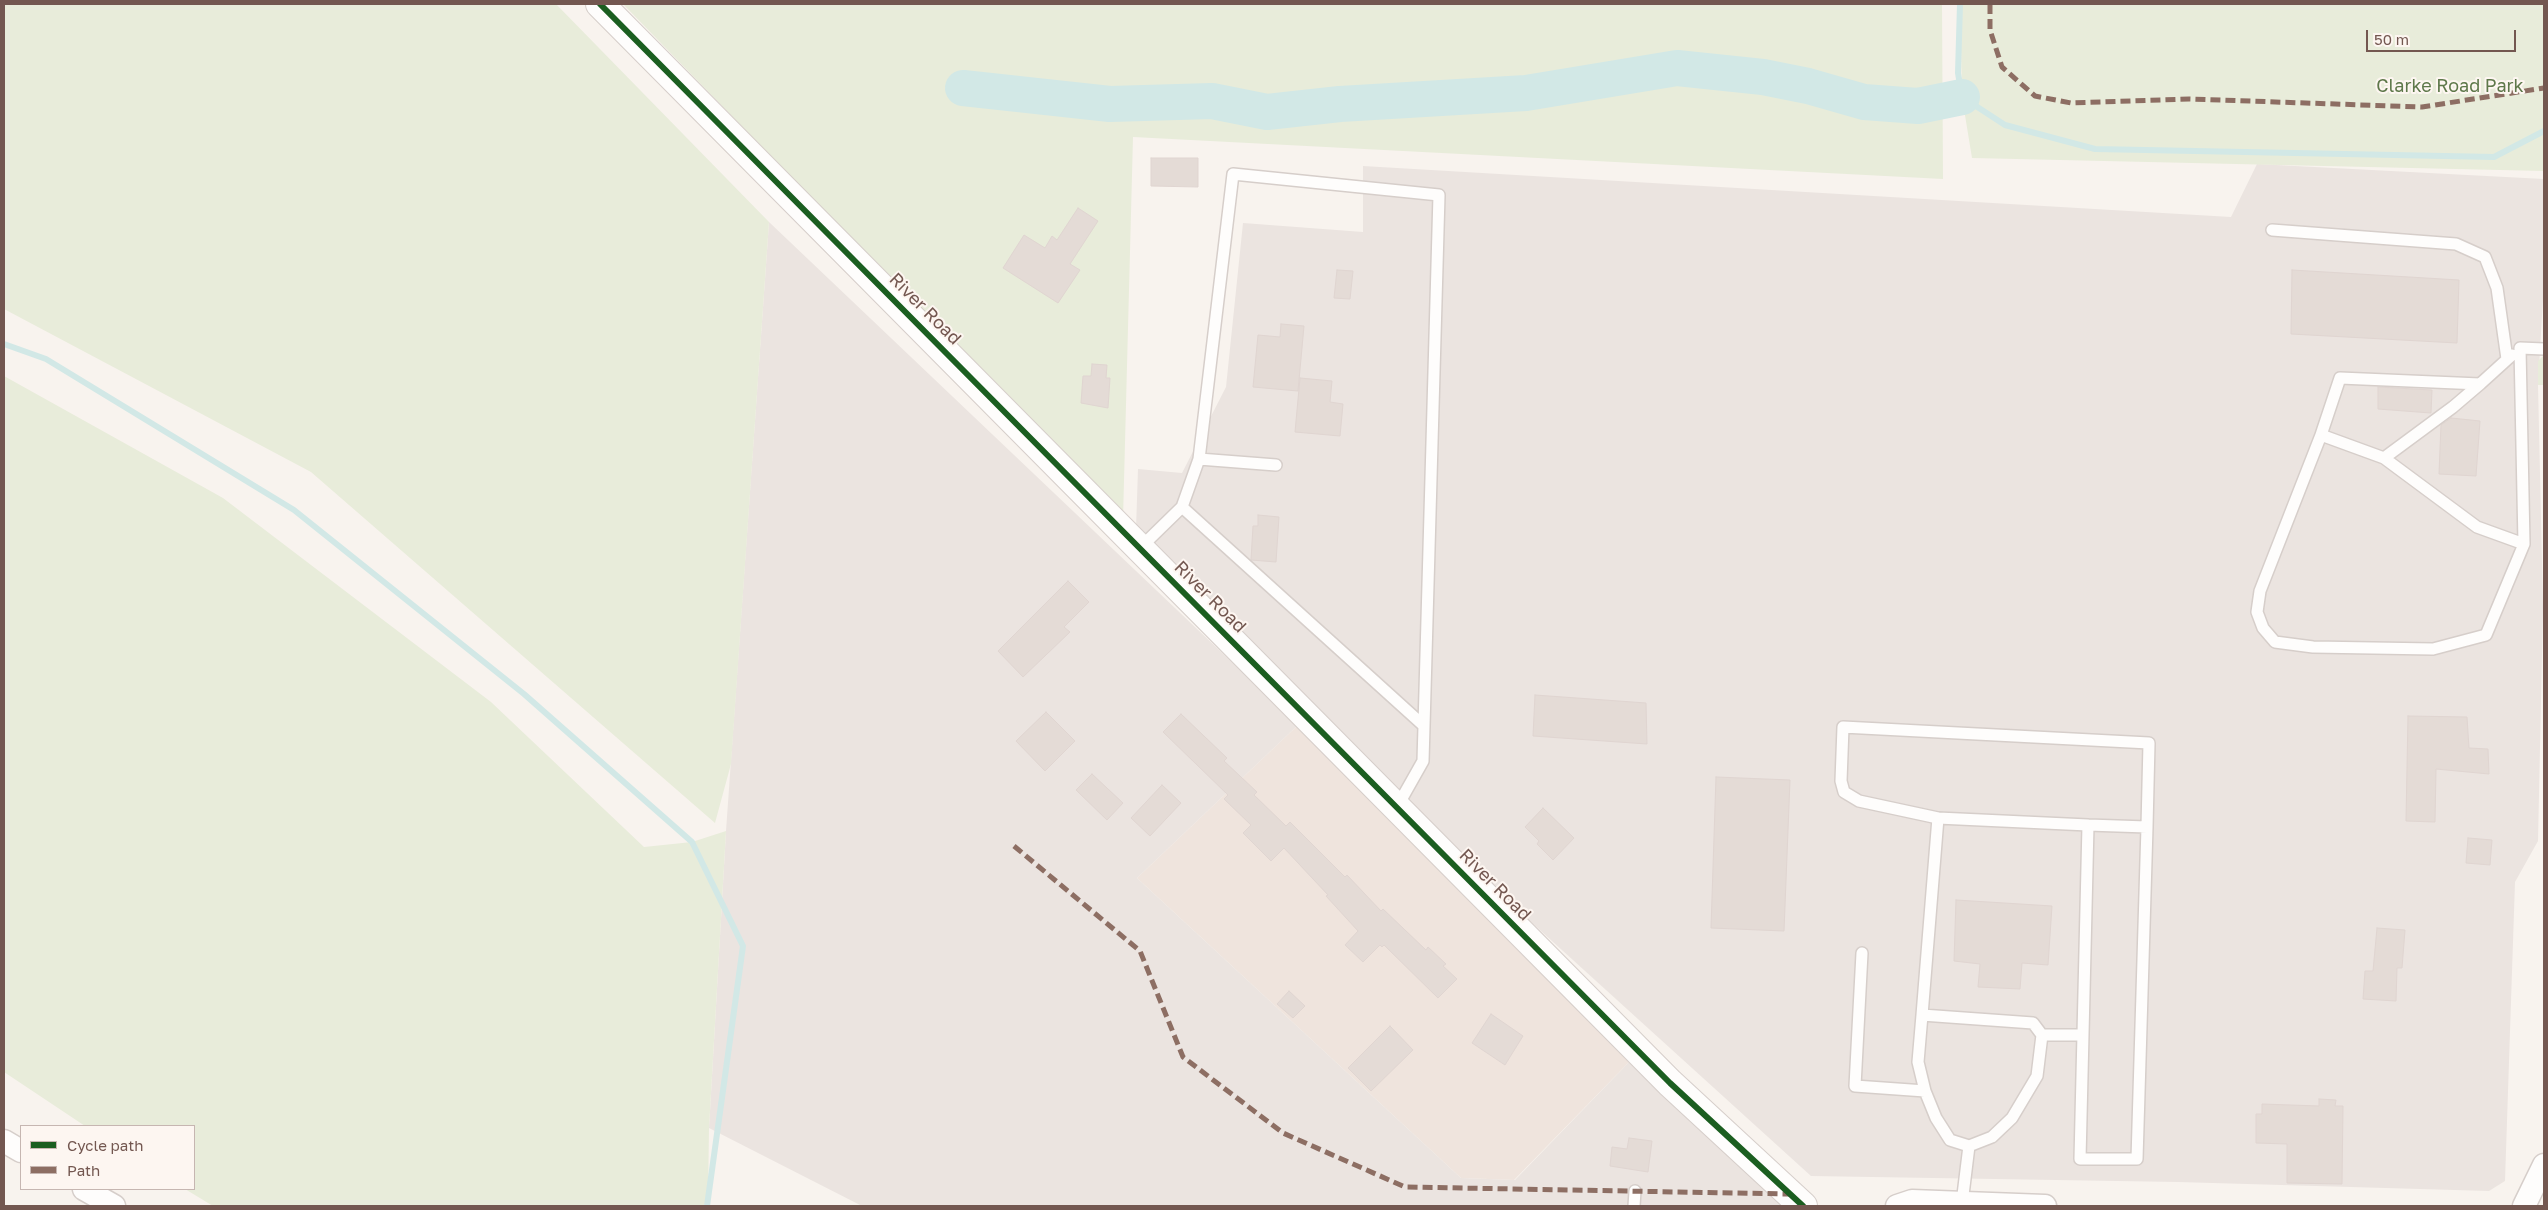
<!DOCTYPE html>
<html>
<head>
<meta charset="utf-8">
<style>
	body { margin:0 }
	#map { position:relative; width:2548px; height:1210px; overflow:hidden; background:#f8f3ee; font-family:"Golos Text",sans-serif }
	canvas { display:block }
	.frame { position:absolute; inset:0; border:5px solid #735750; pointer-events:none }
	.legend { position:absolute; left:20px; top:1125px; width:175px; height:65px; box-sizing:border-box; background:#fdf6f1; border:1px solid #c6b6b1; margin:0; padding:6px 9px; list-style:none; font-size:15px; color:#735750 }
	.legend li { display:flex; align-items:center; gap:10px; height:25px }
	.legend b { width:25px; border:1px solid #c6b6b1 }
	.scale { position:absolute; left:2366px; top:30px; width:150px; height:22px; box-sizing:border-box; border:2px solid #735750; border-top:0; padding-left:6px; font-size:15px; line-height:18px; white-space:nowrap; color:#735750; -webkit-text-stroke:4px #fdf6f1; paint-order:stroke }
</style>
</head>
<body>
<div id="map">
<canvas width="2548" height="1210"></canvas>
<div class="frame"></div>
<ul class="legend">
<li><b style="height:6px;background:#1b5e20"></b>Cycle path</li>
<li><b style="height:6px;background:#8d6e63"></b>Path</li>
</ul>
<div class="scale">50 m</div>
</div>
<script>
const ctx = document.querySelector('canvas').getContext('2d');
ctx.lineJoin = 'round';
function fill(path, color) { ctx.fillStyle = color; ctx.fill(path, 'evenodd'); }
const shape = rows => new Path2D(rows.map(r => 'M' + r).join(''));
function strokePath(path, color, width, dash) { ctx.strokeStyle = color; ctx.lineWidth = width; ctx.lineCap = dash ? 'butt' : 'round'; ctx.setLineDash(dash || []); ctx.stroke(path); }
function drawText(font, color, halo, rows, align = 'center') {
  ctx.font = font + ' "Golos Text",sans-serif'; ctx.lineWidth = 4; ctx.setLineDash([]); ctx.textBaseline = 'middle'; ctx.strokeStyle = halo; ctx.fillStyle = color; for (const [text, x, y, turn = 0] of rows) {
    ctx.save(); ctx.translate(x, y); ctx.rotate((+turn || 0) * Math.PI / 180); ctx.textAlign = isNaN(turn) ? turn : align; if (halo) ctx.strokeText(text, 0, 0); ctx.fillText(text, 0, 0); ctx.restore();
  }
}
fill(shape([
	[1298,725,1632,1059,1514,1180,1461,1178,1137,878]
]), '#efe4dd');
fill(shape([
	[2257,164,2544,179,2544,281,2538,385,2543,607,2538,841,2515,882,2505,1181,2489,1191,2178,1182,1811,1176,1455,853,1136,529,1138,469,1182,473,1226,387,1243,223,1363,232,1363,166,2231,217],
	[769,222,1298,725,1137,878,1461,1178,1515,1180,1632,1059,1782,1206,862,1206,709,1128,726,831]
]), '#ebe4e0');
fill(shape([
	[4,4,556,4,769,222,731,764,715,823,311,472,4,309],
	[623,4,1942,4,1943,179,1133,137,1123,519],
	[1960,4,2544,4,2544,171,1972,158,1962,97],
	[2544,355,2544,385,2538,385,2538,361],
	[4,376,223,498,491,702,644,847,692,842,726,831,709,1128,708,1200,703,1206,213,1206,185,1189,194,1189,194,1126,85,1126,4,1072]
]), '#e8ecda');
strokePath(shape([
	[1960,4,1958,73,1962,97,2005,125,2095,149,2494,157,2544,131],
	[4,344,46,359,294,510,524,694,692,842,743,946,707,1206]
]), '#d2e8e6', 6);
strokePath(shape([
	[963,88,1110,104,1212,101,1267,112,1340,104,1526,93,1677,68,1763,77,1808,86,1864,102,1918,106,1962,97]
]), '#d2e8e6', 36);
const building = shape([
	[1151,158,1198,158,1198,187,1151,186,1151,158],
	[1078,208,1098,221,1070,264,1080,270,1058,303,1003,268,1024,235,1045,248,1052,236,1057,240,1078,208],
	[1337,270,1353,271,1350,299,1334,298,1337,270],
	[2292,270,2459,280,2457,343,2291,334,2292,270],
	[1281,324,1304,326,1298,391,1253,387,1258,335,1280,337,1281,324],
	[1092,364,1107,365,1106,378,1110,378,1108,408,1081,403,1083,376,1091,376,1092,364],
	[1300,378,1332,381,1330,402,1343,404,1340,436,1295,432,1300,378],
	[2378,387,2432,390,2431,413,2378,409,2378,387],
	[2451,418,2480,421,2476,476,2439,474,2441,425,2451,418],
	[1258,515,1279,517,1276,562,1251,560,1253,526,1258,526,1258,515],
	[1068,581,1089,602,1064,627,1070,632,1023,677,998,651,1068,581],
	[1535,695,1646,703,1647,744,1533,736,1535,695],
	[1046,712,1075,741,1045,771,1016,741,1046,712],
	[1181,714,1227,758,1224,761,1257,792,1254,795,1286,826,1290,822,1345,877,1347,875,1381,911,1383,909,1426,950,1428,947,1446,964,1443,966,1457,979,1438,998,1384,945,1382,947,1380,945,1363,962,1345,945,1358,931,1326,896,1328,895,1284,848,1271,861,1243,833,1251,825,1224,799,1228,795,1163,732,1181,714],
	[2408,716,2467,717,2469,748,2488,749,2489,774,2436,769,2435,822,2406,821,2408,716],
	[1092,774,1123,803,1107,820,1076,790,1092,774],
	[1716,777,1790,780,1784,931,1711,928,1716,777],
	[1162,785,1181,803,1150,836,1131,818,1162,785],
	[1543,808,1574,838,1553,860,1537,844,1539,841,1525,827,1543,808],
	[2468,838,2492,840,2490,865,2466,863,2468,838],
	[1956,900,2052,906,2048,965,2022,963,2020,989,1978,987,1980,964,1954,961,1956,900],
	[2377,928,2405,930,2402,968,2397,968,2396,1001,2363,999,2365,971,2373,971,2377,928],
	[1289,991,1305,1006,1293,1018,1277,1004,1289,991],
	[1491,1014,1523,1036,1505,1065,1472,1043,1491,1014],
	[1390,1026,1413,1050,1371,1091,1348,1068,1390,1026],
	[2319,1099,2336,1100,2335,1106,2343,1106,2342,1184,2287,1183,2287,1144,2256,1143,2256,1114,2262,1114,2262,1104,2319,1106,2319,1099],
	[1629,1138,1652,1141,1648,1172,1610,1166,1612,1147,1627,1149,1629,1138]
]);
fill(building, '#e4dbd6');
strokePath(building, '#e0d5d1', 1);
const service = shape([
	[2272,230,2456,244,2485,257,2497,288,2507,359],
	[2480,384,2453,407,2384,458,2477,527,2524,544,2520,348,2544,349],
	[2321,435,2260,591,2257,612,2263,628,2275,642,2313,647,2433,649,2486,635,2524,544],
	[2384,458,2321,435,2340,378,2480,384,2512,355],
	[1199,459,1276,465],
	[1182,507,1423,725],
	[1140,548,1182,507,1199,459,1233,174,1439,195,1423,761,1397,807],
	[1938,818,1859,801,1844,792,1841,781,1843,727,2149,743,2147,827],
	[1862,953,1855,1086,1925,1091],
	[1922,1015,1938,818,2088,825,2080,1159,2137,1159,2147,827,2088,825],
	[2042,1035,2083,1035],
	[1962,1203,1969,1146,1992,1137,2012,1118,2037,1076,2042,1035,2033,1023,1922,1015,1918,1062,1925,1091,1936,1118,1950,1140,1969,1146],
	[1634,1206,1635,1191]
]);
const minor = shape([
	[4,1141,21,1151],
	[84,1189,114,1206],
	[1897,1206,1912,1201,2045,1206],
	[2524,1206,2544,1165]
]);
const tertiary = shape([
	[600,4,1670,1083,1803,1206]
]);
strokePath(service, '#d6ceca', 14);
strokePath(minor, '#d6ceca', 25);
strokePath(tertiary, '#d6ceca', 30);
strokePath(service, '#fefdfc', 11);
strokePath(minor, '#fefdfc', 22);
strokePath(tertiary, '#fefdfc', 28);
strokePath(shape([
	[1990,4,1990,30,2002,67,2035,96,2071,103,2189,99,2422,107,2544,88],
	[1014,846,1140,951,1183,1057,1283,1133,1405,1187,1789,1194]
]), '#8d6e63', 5, [10, 5]);
strokePath(shape([
	[600,4,1670,1083,1803,1206]
]), '#1b5e20', 6);
drawText('18px', '#5e784a', '#fdf6f1', [
	["Clarke Road Park",2450,86]
]);
drawText('18px', '#735750', '#fdf6f1', [
	["River Road",925,309,45],
	["River Road",1210,597,45],
	["River Road",1495,885,45]
]);
</script>
</body>
</html>
